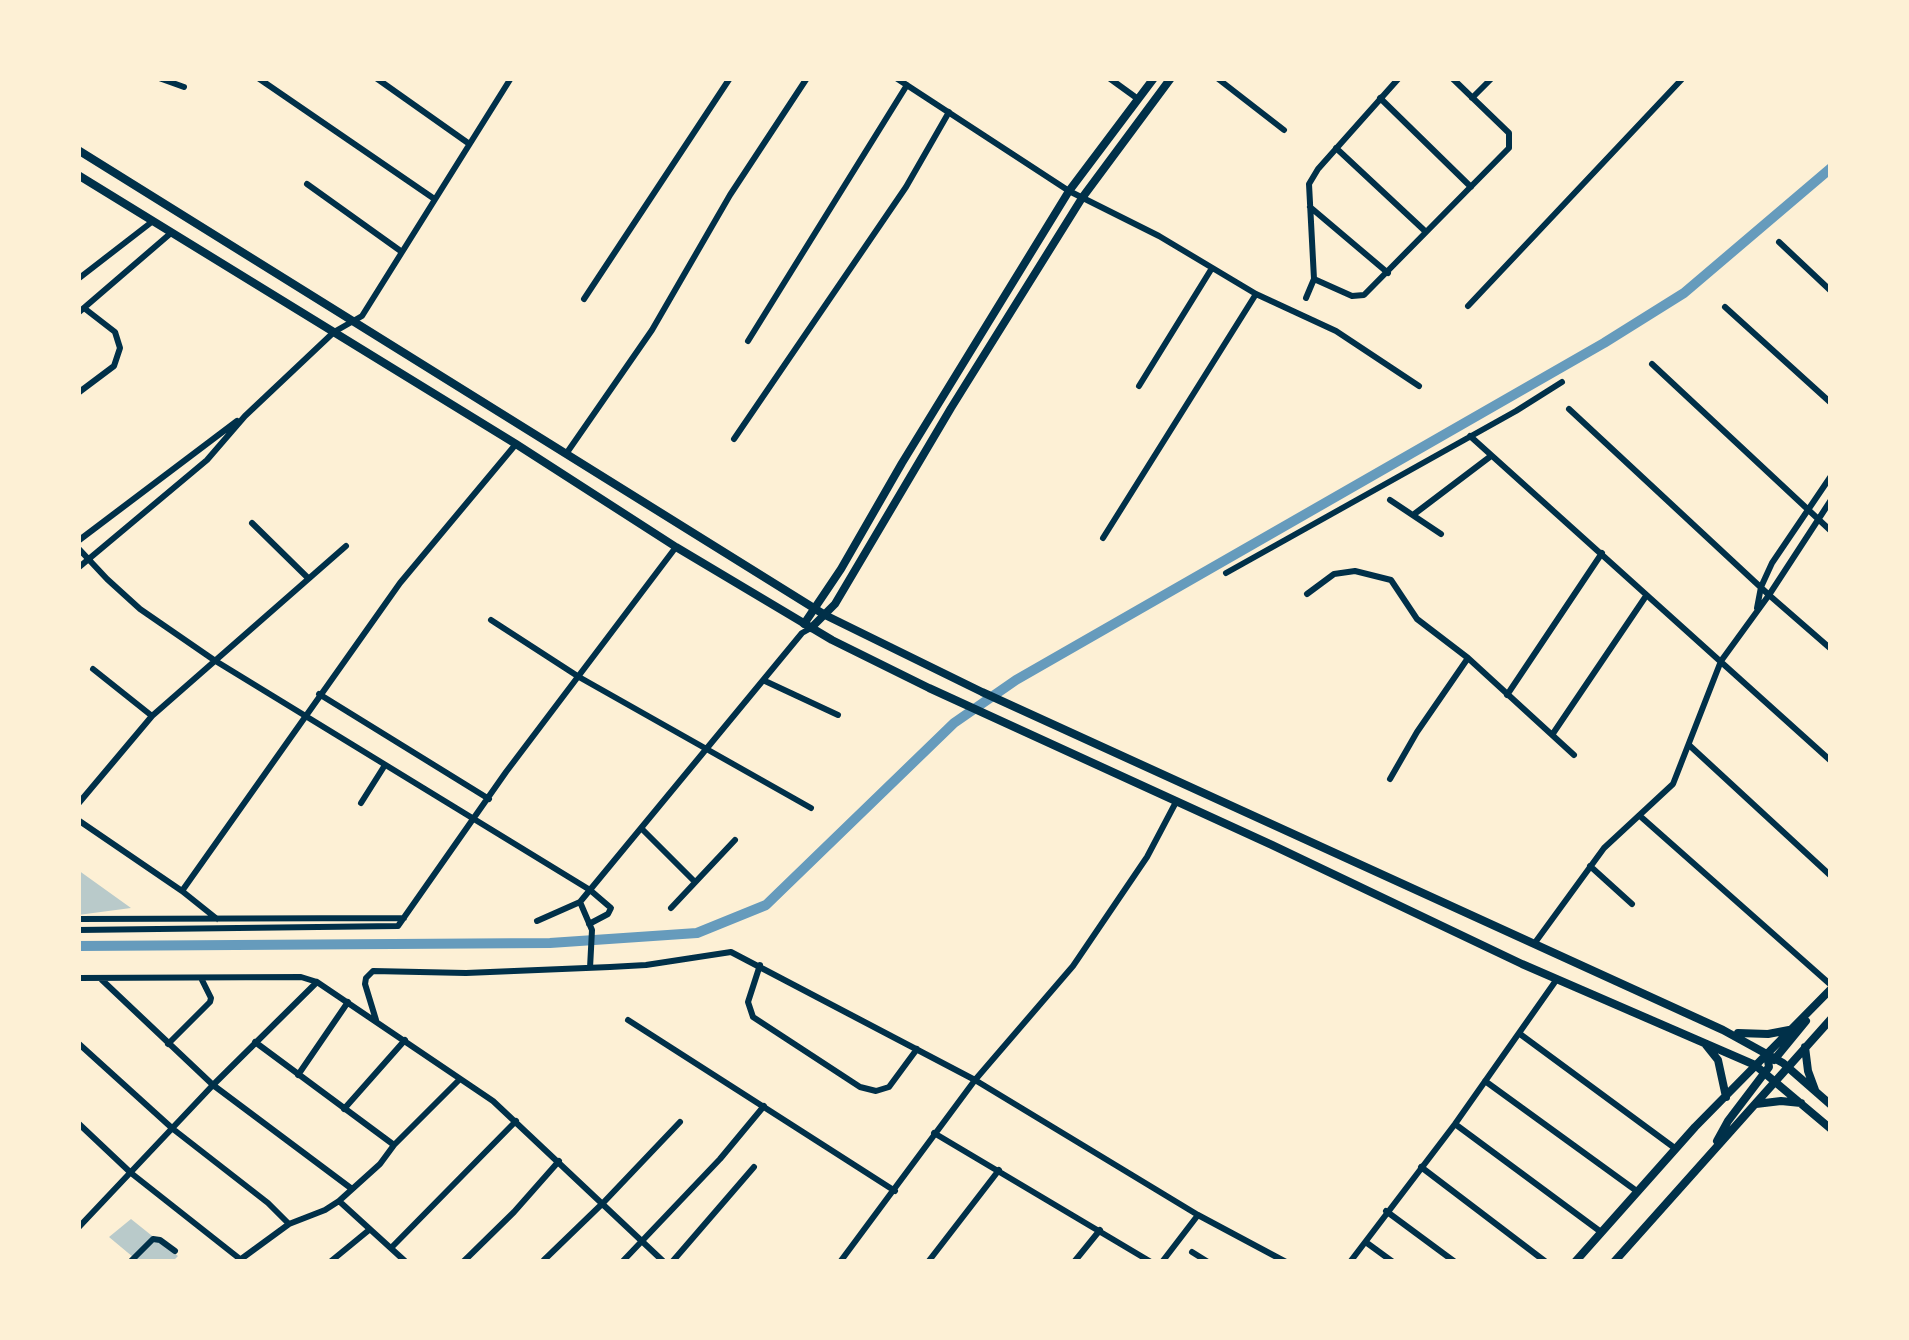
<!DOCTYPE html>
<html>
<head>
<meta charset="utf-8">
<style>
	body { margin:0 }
	#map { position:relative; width:1909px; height:1340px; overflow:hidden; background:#fdf0d5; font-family:"Archivo Narrow",sans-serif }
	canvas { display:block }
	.frame { position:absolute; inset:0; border:81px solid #fdf0d5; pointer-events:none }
</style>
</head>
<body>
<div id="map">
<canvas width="1909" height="1340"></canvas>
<div class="frame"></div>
</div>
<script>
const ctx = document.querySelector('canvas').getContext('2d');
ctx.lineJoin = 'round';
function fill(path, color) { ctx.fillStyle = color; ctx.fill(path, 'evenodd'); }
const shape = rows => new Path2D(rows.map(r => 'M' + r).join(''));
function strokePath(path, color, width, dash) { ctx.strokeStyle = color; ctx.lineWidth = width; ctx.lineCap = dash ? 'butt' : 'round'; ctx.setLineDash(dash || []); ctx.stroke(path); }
fill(shape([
	[78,870,131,908,78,915],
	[131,1219,151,1235,178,1256,172,1262,139,1262,109,1237]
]), '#b9caca');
strokePath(shape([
	[78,946,550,943,697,933,766,905,954,723,1016,680,1604,343,1684,293,1831,168]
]), '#669bbc', 10);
strokePath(shape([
	[159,78,184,87],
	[258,78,433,198],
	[376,78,468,143],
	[896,78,1069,191,1159,236,1256,294,1336,331,1419,386],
	[1109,78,1138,99],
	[1217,78,1284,130],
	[1380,98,1471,187],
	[1472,98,1492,78],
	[1336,148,1426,232],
	[307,184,402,252],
	[1310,207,1388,273],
	[1779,242,1831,291],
	[78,279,153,221],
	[1314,279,1352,296,1364,295,1509,148,1509,133,1452,78],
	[1306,298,1314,279,1309,184,1318,169,1399,78],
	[584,299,730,78],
	[1468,306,1683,78],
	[1725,307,1831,403],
	[78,313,171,233],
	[748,341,907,85],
	[1652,364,1831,531],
	[1139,386,1212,268],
	[78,393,114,366,120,348,115,332,84,308],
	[1569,409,1769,595,1831,649],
	[1470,436,1831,761],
	[734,439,906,187,949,112],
	[566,454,652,330,730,195,807,78],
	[1390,500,1441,534],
	[1413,515,1491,456],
	[252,523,307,577],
	[1103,538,1256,294],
	[78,541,237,421],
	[78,548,107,579,140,609,214,660,590,890,611,908,608,914,589,924],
	[78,568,207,460,245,416,334,332,362,316,511,78],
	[1226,573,1516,411,1562,382],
	[1307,594,1334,574,1355,571,1391,580,1417,619,1468,658,1574,755],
	[1757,608,1761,587,1772,563,1831,476],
	[491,620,579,677,811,808],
	[93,669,152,716],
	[765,681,838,715],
	[319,694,489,799],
	[1507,695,1602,553],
	[1552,735,1646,596],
	[1689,745,1831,876],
	[1390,779,1417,732,1468,658],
	[361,803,385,765],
	[78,804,152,716,346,546],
	[1640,816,1831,985],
	[78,820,182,891,217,919],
	[641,828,694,881],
	[1590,866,1632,904],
	[182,891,400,583,516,444],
	[580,902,592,930,590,968],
	[671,908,735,840],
	[78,919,404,918],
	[537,921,580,902,802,633,811,628],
	[78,930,398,926,506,772,676,547],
	[1534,944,1604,848,1673,784,1721,661,1769,595,1831,500],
	[760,965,748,1002,753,1017,860,1087,876,1091,889,1087,917,1049],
	[78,978,301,977,317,982,493,1101,664,1262],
	[102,980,213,1085,352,1189],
	[376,1020,365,984,366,978,373,971,466,973,610,967,646,965,731,952,975,1080,1198,1215,1286,1262],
	[628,1020,895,1191],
	[1520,1034,1676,1149],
	[255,1042,394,1145],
	[78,1043,173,1129,268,1203,289,1224],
	[168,1044,210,1002,211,998,201,978],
	[298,1075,348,1002],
	[1485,1081,1638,1192],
	[344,1109,405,1040],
	[78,1123,131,1173,240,1259],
	[1455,1124,1601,1232],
	[934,1133,1151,1262],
	[1421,1167,1546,1262],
	[339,1201,406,1262],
	[1386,1211,1455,1262],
	[78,1228,213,1085,317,982],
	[1367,1243,1393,1262],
	[391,1248,516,1121],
	[1192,1252,1208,1262],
	[544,1260,603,1203,680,1122],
	[130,1262,153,1239,160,1240,175,1251],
	[237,1262,289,1224,325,1210,339,1201,380,1164,394,1145,460,1079],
	[330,1262,369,1230],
	[463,1262,514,1212,559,1161],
	[622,1262,720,1159,764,1106],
	[672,1262,754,1167],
	[840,1262,975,1080,1073,966,1147,857,1176,802],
	[928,1262,999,1170],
	[1074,1262,1100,1230],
	[1162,1262,1198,1215],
	[1350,1262,1455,1124,1557,979]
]), '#003049', 6);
strokePath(shape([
	[804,624,841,569,902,463,1069,191,1154,78],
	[811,628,835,604,951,408,1082,198,1171,78]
]), '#003049', 8);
strokePath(shape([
	[78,150,825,615,982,692,1723,1030,1783,1063,1831,1105],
	[78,175,516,444,676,547,832,640,929,688,1272,845,1522,964,1755,1065,1831,1129],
	[1738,1033,1768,1034,1789,1030],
	[1706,1045,1718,1060,1726,1097],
	[1805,1047,1808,1071,1815,1090],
	[1774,1060,1806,1021],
	[1756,1104,1781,1101,1801,1103],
	[1717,1141,1728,1121,1769,1067,1767,1054],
	[1575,1262,1695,1127,1831,989],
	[1614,1262,1831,1019]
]), '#003049', 8);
</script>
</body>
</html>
